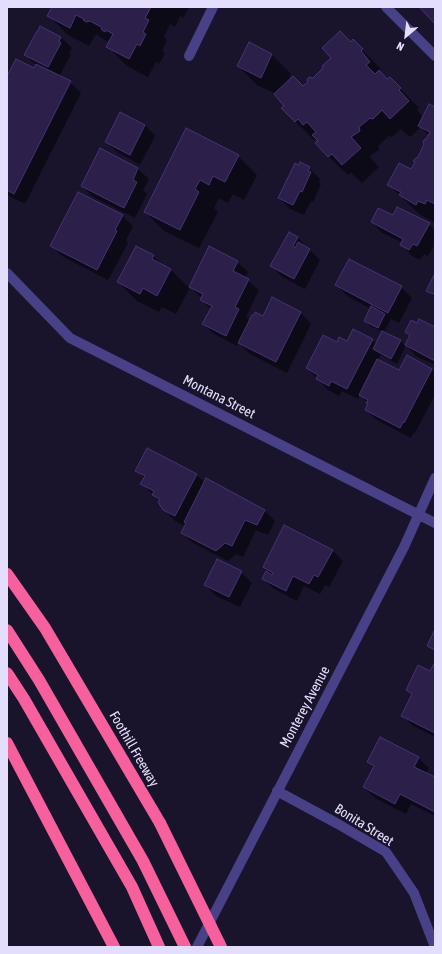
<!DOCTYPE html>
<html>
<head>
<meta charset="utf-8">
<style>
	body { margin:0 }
	#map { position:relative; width:442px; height:954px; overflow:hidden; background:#19132b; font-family:"Asap Condensed",sans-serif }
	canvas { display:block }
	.frame { position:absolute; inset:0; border:8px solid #e4defd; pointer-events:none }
	.north { position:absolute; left:386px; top:16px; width:40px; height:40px; -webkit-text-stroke:3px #19132b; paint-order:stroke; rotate:208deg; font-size:11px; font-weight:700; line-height:16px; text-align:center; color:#e4defd }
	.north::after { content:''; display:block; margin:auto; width:14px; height:18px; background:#e4defd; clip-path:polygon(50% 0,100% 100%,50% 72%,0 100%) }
</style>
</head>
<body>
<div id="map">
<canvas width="442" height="954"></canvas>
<div class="frame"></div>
<div class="north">N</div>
</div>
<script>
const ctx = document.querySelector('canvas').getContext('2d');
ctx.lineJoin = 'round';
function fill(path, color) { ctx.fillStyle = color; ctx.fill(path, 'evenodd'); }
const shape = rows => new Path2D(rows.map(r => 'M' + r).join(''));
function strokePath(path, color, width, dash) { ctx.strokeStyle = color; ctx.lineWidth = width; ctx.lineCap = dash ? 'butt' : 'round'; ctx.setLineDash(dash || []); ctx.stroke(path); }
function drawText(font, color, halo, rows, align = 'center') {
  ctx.font = font + ' "Asap Condensed",sans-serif'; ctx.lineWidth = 3.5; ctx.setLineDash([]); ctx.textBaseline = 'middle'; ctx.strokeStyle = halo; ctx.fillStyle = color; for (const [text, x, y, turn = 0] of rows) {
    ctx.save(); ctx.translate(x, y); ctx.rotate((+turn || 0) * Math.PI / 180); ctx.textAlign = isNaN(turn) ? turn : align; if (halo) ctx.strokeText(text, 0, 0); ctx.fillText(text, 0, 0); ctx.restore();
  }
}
fill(shape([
	[53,7,189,7,183,18,180,16,175,27,170,24,164,37,167,40,162,51,165,54,159,64,156,62,148,77,127,66,108,47,111,40,106,41,96,34,89,46,68,35,49,16],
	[41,27,61,37,72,48,69,53,71,54,59,77,70,82,81,93,25,204,7,195,7,78,35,70,37,66,25,55],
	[353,41,381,69,379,71,387,80,390,78,419,108,417,110,423,117,435,108,435,223,419,214,389,185,412,170,419,158,429,136,421,127,410,137,401,129,392,137,389,136,378,146,379,150,369,156,379,167,362,183,351,173,348,175,329,157,316,143,319,141,316,138,314,140,295,121,276,94,257,85,238,66,249,44,272,55,291,74,286,84,303,87],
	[145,125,155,136,140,165,117,152,106,142],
	[100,150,138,169,149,179,143,190,147,194,135,218,93,197,82,186],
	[238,156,257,175,244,200,233,194,228,203,219,198,214,208,218,212,199,248,164,231,145,212],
	[299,166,309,168,320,179,319,181,321,184,313,202,311,201,304,215,290,209,279,198],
	[122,215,133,226,126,240,128,243,108,280,62,256,52,246],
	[393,216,429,224,435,230,435,244,428,256,424,254,420,260,412,256,402,245,403,243,382,233,372,222],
	[297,237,320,260,305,289,282,277,272,266],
	[210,247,237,262,248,272,245,278,259,290,246,317,250,321,263,317,272,299,301,313,311,324,287,373,250,354,238,342,237,346,214,334,203,324,211,309,201,300,202,298,190,287,176,314,162,307,159,312,137,301,118,282,153,256,164,266,171,270,189,288],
	[435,275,435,298,427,290],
	[337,285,401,287,412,298,399,323,391,319,384,332,400,340,405,346,410,336,406,332,417,324,435,328,435,365,416,356,406,345,397,364,381,355,378,360,399,371,407,357,432,370,435,373,435,395,415,433,414,432,411,438,377,420,366,410,369,404,360,395,358,399,342,391,339,396,328,390,307,368,337,343,372,340,377,344,383,332,370,326,365,321,371,309,347,296],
	[137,471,196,474,205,483,264,510,275,521,268,535,256,530,243,557,236,554,228,561,193,543,182,533,185,526,175,521,164,509,160,501,142,484,144,478],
	[332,550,343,561,329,587,325,585,320,594,304,586,297,601,274,589,263,579,272,576,264,567],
	[241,572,252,583,240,607,216,596,205,585],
	[435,664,435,737,413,726,402,715,412,696,407,690,431,673],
	[418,758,429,768,426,774,435,778,435,816,411,804,406,814,375,798,364,787,374,768,368,762]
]), '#0007');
const building = shape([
	[52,7,151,7,145,18,149,20,143,32,146,34,140,46,137,44,129,59,106,47,113,34,106,30,105,32,102,30,101,27,90,21,87,22,83,20,84,19,76,15,70,28,47,16,52,7],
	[419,7,435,7,435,24,419,7],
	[40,26,61,37,59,42,61,43,48,67,24,55,37,31,38,31,40,26],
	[340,31,351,42,353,39,363,49,361,51,370,62,366,65,375,74,379,70,387,79,390,77,401,88,399,90,409,101,390,119,382,110,373,119,370,118,359,127,360,131,351,137,361,148,342,165,332,154,328,157,315,143,318,141,312,135,316,132,307,122,303,125,298,119,295,122,281,108,284,106,274,94,293,76,303,86,308,82,307,80,309,77,313,78,322,69,323,65,331,58,322,48,340,31],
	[249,42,272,54,261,78,237,66,249,42],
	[16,59,34,68,36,64,71,81,14,194,7,190,7,76,16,59],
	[429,104,435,107,435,204,427,200,425,204,418,201,416,205,399,195,401,192,387,185,399,163,411,169,415,162,413,161,416,158,418,157,424,144,423,142,425,139,426,139,430,132,418,126,429,104],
	[120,112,145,125,130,155,105,142,120,112],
	[186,128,239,155,225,182,213,176,209,185,200,180,195,189,199,192,180,230,144,212,186,128],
	[100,148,138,168,133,180,137,182,124,208,81,186,100,148],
	[300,162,310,167,308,171,311,172,302,192,300,191,293,205,278,198,295,163,299,165,300,162],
	[78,192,123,215,115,230,117,231,97,270,50,246,78,192],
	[397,207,430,223,417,246,413,244,409,250,400,245,403,239,371,222,378,208,393,215,397,207],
	[289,232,298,237,293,246,295,248,298,242,310,249,294,279,270,266,289,232],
	[136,246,154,255,152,259,171,269,157,296,143,288,140,294,117,282,136,246],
	[209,246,238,261,233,271,249,279,235,307,239,309,226,336,202,324,212,306,200,300,203,294,189,287,209,246],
	[349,259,402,286,388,313,335,285,349,259],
	[435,273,435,295,426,291,435,273],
	[272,297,301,312,276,362,238,343,252,315,254,315,255,312,263,316,272,297],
	[371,306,385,314,378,328,364,321,371,306],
	[419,319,435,327,435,361,405,345,410,335,405,332,411,320,417,323,419,319],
	[353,329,373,339,347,389,331,381,329,386,316,379,318,375,306,368,323,335,337,342,339,337,347,341,353,329],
	[382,331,401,340,391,359,373,349,382,331],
	[407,355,432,369,404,423,403,422,400,428,365,410,368,403,366,403,368,400,359,395,377,359,399,370,407,355],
	[147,448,197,474,175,516,163,510,158,502,160,499,152,495,154,491,140,484,145,476,135,471,147,448],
	[206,478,265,510,257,525,245,520,232,546,225,543,216,551,181,533,186,523,184,522,206,478],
	[284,525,333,550,318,577,314,575,309,584,293,576,286,591,262,579,266,571,272,575,273,573,263,567,284,525],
	[217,559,242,571,229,597,204,585,217,559],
	[435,629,435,650,427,646,435,629],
	[435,662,435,733,401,716,412,694,406,690,418,665,430,671,435,662],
	[380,737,419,757,414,767,435,777,435,812,400,794,395,804,363,787,374,766,367,762,380,737]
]);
fill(building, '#2c204a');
strokePath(building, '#463375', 1);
strokePath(shape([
	[386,7,435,56],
	[189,56,213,7],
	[7,273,70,338,435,523],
	[277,791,338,824,386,852,414,893,435,947],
	[197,947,404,547,435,478]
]), '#494187', 10);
strokePath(shape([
	[7,574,45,628,160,823],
	[7,630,39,680,143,861,185,947],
	[7,673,24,699,132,887,159,947],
	[7,743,114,947]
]), '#f6609c', 12);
strokePath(shape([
	[160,823,221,947]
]), '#f6609c', 12);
drawText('14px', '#e4defd', '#19132b', [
	["Montana Street",219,397,27],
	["Monterey Avenue",305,707,-62],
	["Foothill Freeway",134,749,60],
	["Bonita Street",364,825,32]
]);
</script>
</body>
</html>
